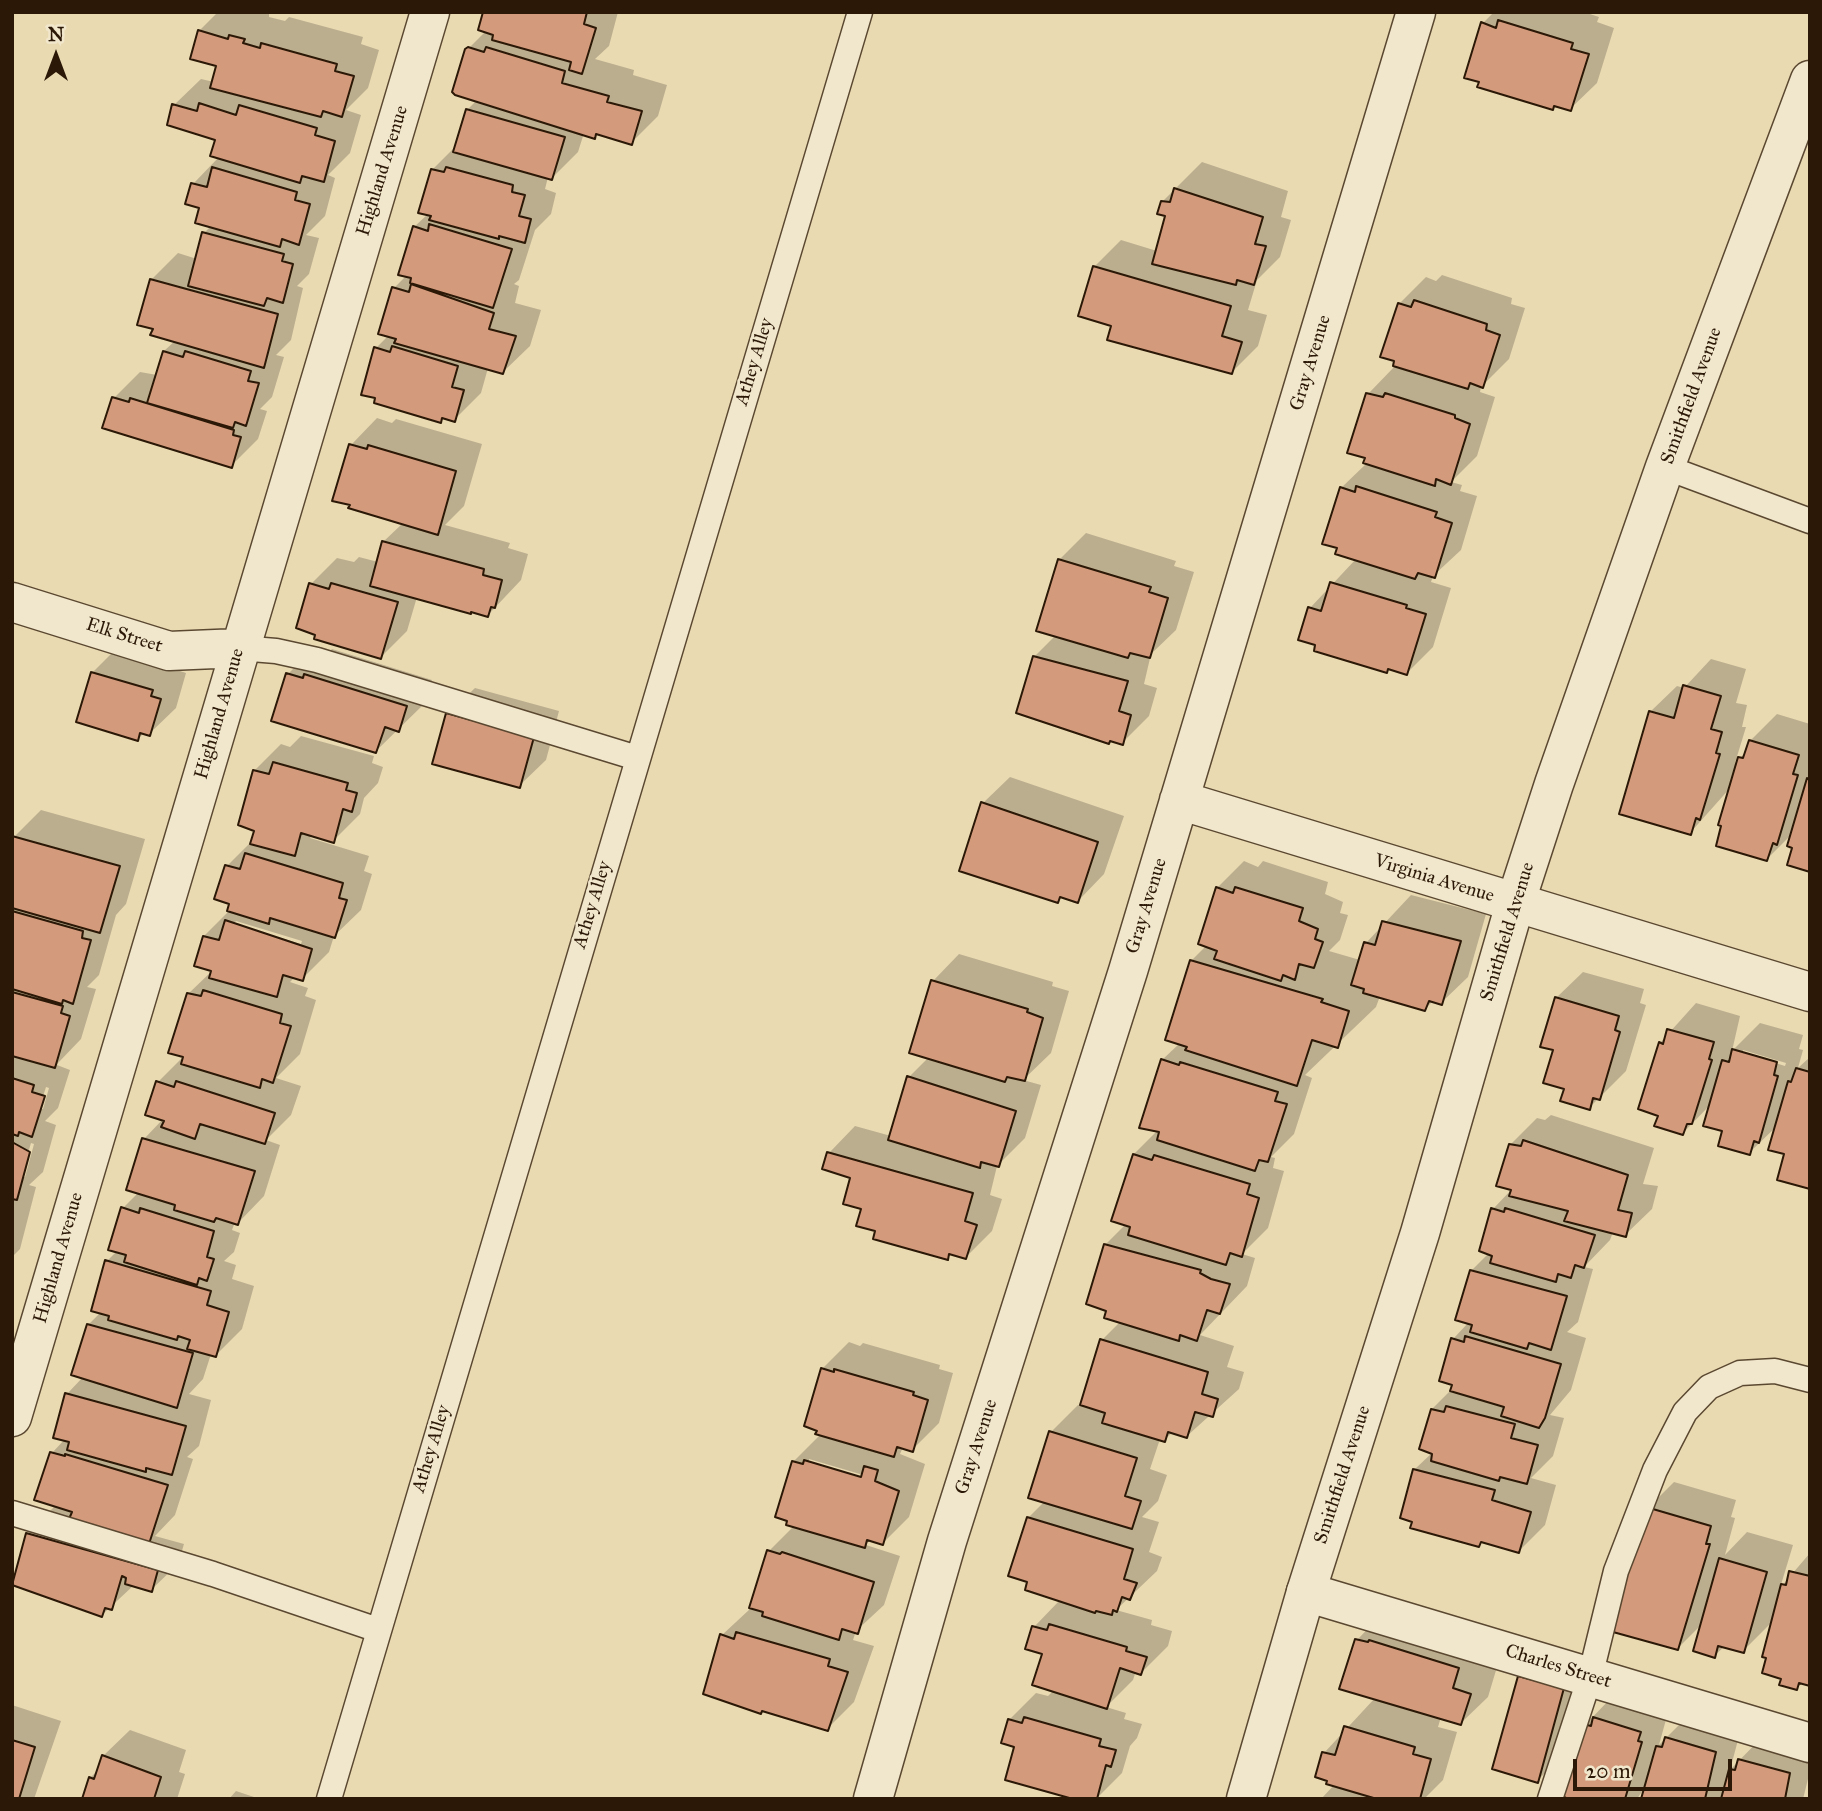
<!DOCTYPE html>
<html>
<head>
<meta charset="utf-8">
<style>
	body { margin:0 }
	#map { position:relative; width:1822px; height:1811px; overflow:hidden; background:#eadab2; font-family:"IM FELL Great Primer",serif }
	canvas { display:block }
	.frame { position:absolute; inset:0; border:14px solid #2b1806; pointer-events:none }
	.north { position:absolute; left:21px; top:21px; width:70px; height:70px; -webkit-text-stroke:5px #f1e7cd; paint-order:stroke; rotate:0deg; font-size:19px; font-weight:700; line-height:28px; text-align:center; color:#2b1806 }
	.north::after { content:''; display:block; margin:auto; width:24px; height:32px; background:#2b1806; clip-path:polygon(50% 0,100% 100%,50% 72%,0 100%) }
	.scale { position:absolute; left:1573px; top:1759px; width:159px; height:32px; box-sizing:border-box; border:4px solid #2b1806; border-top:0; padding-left:9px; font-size:21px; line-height:24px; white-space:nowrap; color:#2b1806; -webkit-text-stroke:5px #f1e7cd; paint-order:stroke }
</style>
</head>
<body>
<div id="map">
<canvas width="1822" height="1811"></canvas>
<div class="frame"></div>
<div class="north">N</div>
<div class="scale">20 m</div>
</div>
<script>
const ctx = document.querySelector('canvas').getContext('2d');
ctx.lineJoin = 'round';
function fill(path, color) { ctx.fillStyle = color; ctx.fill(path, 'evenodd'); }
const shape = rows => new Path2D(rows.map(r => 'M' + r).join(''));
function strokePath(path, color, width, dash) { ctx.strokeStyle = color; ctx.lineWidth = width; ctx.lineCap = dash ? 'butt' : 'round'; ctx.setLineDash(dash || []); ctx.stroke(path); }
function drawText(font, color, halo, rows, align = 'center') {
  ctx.font = font + ' "IM FELL Great Primer",serif'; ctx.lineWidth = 5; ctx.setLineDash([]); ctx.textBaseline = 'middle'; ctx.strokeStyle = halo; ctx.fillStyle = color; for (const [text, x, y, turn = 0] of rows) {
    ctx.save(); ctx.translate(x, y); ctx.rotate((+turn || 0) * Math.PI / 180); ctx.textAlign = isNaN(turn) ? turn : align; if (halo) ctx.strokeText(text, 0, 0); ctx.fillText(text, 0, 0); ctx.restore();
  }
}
fill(shape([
	[218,12,269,12,269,17,285,21,289,17,363,37,361,44,379,50,368,88,346,110,361,115,350,153,328,175,335,178,325,216,306,235,319,238,309,274,297,286,303,288,291,340,276,355,284,357,272,397,260,409,267,411,258,439,231,466,114,398,140,372,157,375,164,351,176,340,155,328,151,280,178,253,197,259,204,233,211,226,193,184,219,157,217,138,174,105,201,79,214,82,219,65,199,31],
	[485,12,618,12,609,46,595,59,634,70,633,75,667,85,658,116,631,143,598,133,594,137,584,133,578,152,552,178,548,177,545,189,556,193,551,214,535,230,519,280,514,284,519,286,515,303,541,310,530,346,503,372,488,368,481,393,454,420,444,417,440,421,376,348,389,335,394,288,407,275,414,227,428,214,432,170,457,145,467,110,477,100,467,50,486,31],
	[1494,12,1584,12,1599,17,1597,22,1614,28,1597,83,1570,109,1556,105,1552,108,1483,23],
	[1202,162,1288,191,1281,217,1291,220,1280,257,1257,280,1248,310,1267,315,1258,346,1232,372,1113,325,1094,267,1121,240,1157,251,1168,215,1163,201],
	[1442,275,1512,298,1511,304,1525,308,1509,359,1481,387,1480,392,1495,397,1477,456,1451,482,1462,485,1460,491,1477,496,1461,550,1433,576,1431,582,1451,588,1433,647,1407,673,1317,644,1310,608,1356,559,1341,488,1367,463,1368,394,1396,365,1399,304,1426,277,1436,281],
	[377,418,392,423,396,419,482,444,464,506,445,525,510,543,508,548,528,554,521,580,488,615,417,597,407,631,381,657,311,584,337,558,354,562,359,557,378,562,383,542,403,523,351,445],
	[1086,533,1176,561,1174,566,1194,572,1176,630,1151,654,1144,684,1157,688,1149,716,1122,743,1112,739,1109,742,1038,721,1034,657,1056,635,1059,560],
	[119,646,178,664,177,670,186,673,176,708,149,734,144,733,138,739,92,673],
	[315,647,329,652,332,649,432,680,425,703,376,751,274,720,288,674],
	[1711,659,1746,669,1736,703,1747,705,1742,727,1746,727,1735,763,1747,751,1750,741,1777,714,1810,724,1810,870,1795,847,1793,833,1767,859,1731,787,1690,833,1650,712,1677,686,1684,688],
	[475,688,559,711,546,760,519,786,448,714],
	[301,736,374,756,372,763,383,767,378,783,364,798,360,814,333,841,313,835,310,838,369,856,364,871,372,874,361,910,334,936,329,952,302,979,295,977,290,982,308,988,305,996,316,1000,300,1054,276,1078,301,1086,291,1115,266,1140,280,1145,264,1196,238,1223,235,1222,232,1230,240,1233,234,1252,224,1261,236,1265,232,1279,254,1286,242,1329,216,1355,211,1354,203,1379,189,1394,211,1400,199,1446,187,1457,193,1459,175,1515,155,1536,184,1544,178,1564,151,1590,134,1585,102,1615,27,1534,56,1505,52,1453,65,1439,67,1394,83,1377,88,1325,101,1312,107,1261,117,1251,123,1208,139,1192,144,1139,163,1119,158,1082,184,1056,188,994,213,970,204,936,230,910,227,866,253,840,256,829,254,771,281,744,290,747],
	[236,921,302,941,301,944,233,924],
	[1010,777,1124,816,1104,874,1078,901,1063,896,1057,901,983,803],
	[41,810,145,839,126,904,116,915,99,975,87,987,96,989,81,1039,58,1063,57,1065,70,1070,58,1108,45,1121,56,1125,43,1172,29,1185,36,1187,20,1249,12,1257,12,843,14,837],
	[46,1087,49,1088,43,1109,39,1109],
	[31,1143,34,1144,25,1177,21,1177],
	[1244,861,1258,867,1263,861,1328,882,1325,894,1343,902,1340,913,1348,915,1340,940,1329,951,1360,960,1366,943,1411,895,1486,914,1468,977,1441,1003,1433,1001,1425,1009,1380,996,1376,1007,1305,1075,1312,1078,1294,1134,1271,1157,1275,1158,1273,1168,1284,1171,1268,1228,1242,1254,1255,1258,1247,1286,1200,1335,1234,1346,1227,1367,1244,1372,1239,1389,1187,1436,1173,1432,1164,1440,1160,1439,1150,1469,1167,1475,1158,1501,1142,1517,1159,1522,1149,1552,1162,1557,1157,1571,1116,1610,1152,1620,1151,1625,1172,1631,1168,1646,1141,1673,1136,1671,1133,1680,1106,1707,1126,1713,1124,1719,1142,1724,1137,1738,1130,1746,1122,1773,1096,1799,1016,1746,1009,1720,1036,1693,1048,1696,1054,1690,1034,1627,1060,1600,1028,1518,1045,1501,1030,1497,1051,1432,1078,1405,1082,1406,1102,1340,1121,1321,1109,1309,1088,1302,1106,1244,1126,1224,1134,1154,1158,1130,1162,1060,1180,1043,1191,961,1207,945,1217,888],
	[959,954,1053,982,1052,986,1069,991,1051,1053,1023,1080,1041,1085,1025,1138,997,1166,990,1195,1002,1199,992,1231,966,1257,952,1253,947,1258,877,1230,863,1208,852,1177,829,1153,855,1126,891,1136,909,1077,929,1057,933,981],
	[1583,972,1644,989,1640,1003,1646,1005,1626,1071,1589,1108,1566,1088,1555,1049,1556,998],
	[1696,1003,1740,1016,1732,1051,1760,1023,1803,1035,1799,1049,1803,1050,1798,1068,1810,1057,1810,1188,1786,1153,1777,1126,1749,1153,1725,1130,1711,1104,1683,1133,1660,1114,1660,1043],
	[1743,1050,1786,1063,1785,1066,1743,1053],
	[1551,1115,1654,1148,1643,1184,1658,1186,1652,1209,1625,1235,1613,1232,1610,1240,1584,1267,1593,1269,1578,1322,1567,1332,1586,1338,1571,1390,1550,1415,1564,1418,1553,1456,1531,1478,1556,1485,1545,1525,1519,1551,1483,1541,1479,1545,1402,1517,1415,1469,1433,1452,1432,1409,1452,1389,1453,1339,1469,1322,1471,1271,1489,1253,1493,1209,1513,1188,1510,1145,1537,1118,1545,1120],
	[849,1342,860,1346,863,1343,940,1365,939,1369,953,1373,939,1423,912,1450,903,1447,900,1454,925,1464,909,1517,883,1543,871,1539,866,1545,900,1556,884,1605,856,1631,853,1640,874,1646,854,1702,827,1729,722,1635,750,1609,769,1551,794,1526,793,1462,821,1434,822,1369],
	[809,1459,870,1477,869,1481,809,1463],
	[1674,1482,1736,1500,1731,1517,1735,1518,1725,1555,1747,1532,1793,1545,1780,1588,1810,1553,1810,1684,1803,1682,1797,1688,1783,1677,1773,1621,1743,1651,1725,1646,1714,1656,1702,1624,1678,1648,1648,1508],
	[1383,1613,1497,1667,1488,1697,1461,1723,1441,1717,1438,1727,1457,1732,1443,1780,1424,1799,1321,1799,1335,1784,1324,1753,1375,1698,1357,1640],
	[1547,1650,1590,1662,1564,1754,1537,1781,1520,1677],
	[1611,1698,1667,1716,1659,1745,1693,1711,1742,1725,1730,1770,1766,1733,1810,1745,1810,1771,1803,1799,1643,1799,1647,1784,1637,1799,1570,1799,1585,1725],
	[12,1705,61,1721,34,1799,12,1799],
	[130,1730,186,1750,179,1772,185,1774,177,1799,84,1799,90,1778,99,1769,103,1756],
	[236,1791,257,1798,257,1799,229,1799]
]), '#0003');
const building = shape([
	[483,12,587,12,584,24,596,28,582,74,569,70,571,62,492,40,493,35,478,30,483,12],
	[1498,20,1573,43,1571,49,1589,54,1571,111,1554,106,1553,110,1477,87,1479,82,1464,78,1481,22,1496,28,1498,20],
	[198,30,228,39,229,35,245,39,243,43,260,48,261,43,337,64,335,71,354,76,342,117,323,111,321,117,210,88,216,66,190,59,198,30],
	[468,47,484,52,486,47,565,71,562,83,609,96,607,102,642,111,632,145,596,134,595,139,455,95,452,92,465,49,468,47],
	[199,103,236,115,239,105,317,128,315,135,335,141,324,182,302,176,300,183,210,156,215,140,167,125,172,104,197,111,199,103],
	[466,109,565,137,552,180,453,152,466,109],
	[212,167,297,192,295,200,310,204,299,245,282,239,280,247,195,223,199,208,185,204,191,183,207,187,212,167],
	[446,167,513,185,512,192,525,195,519,216,531,219,525,243,499,236,499,239,429,220,431,216,418,213,431,169,444,172,446,167],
	[1174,188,1263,217,1255,244,1266,246,1254,285,1237,280,1236,285,1152,264,1165,216,1157,214,1161,201,1170,202,1174,188],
	[429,224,512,249,493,308,410,283,411,278,398,275,413,226,428,231,429,224],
	[202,232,284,254,282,261,293,264,283,303,267,298,264,306,188,286,202,232],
	[1093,266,1231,306,1222,336,1242,342,1232,374,1107,340,1111,326,1078,316,1093,266],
	[150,279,278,314,264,368,150,335,153,329,137,325,150,279],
	[411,284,494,313,489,329,516,336,503,374,394,343,396,339,378,334,392,287,409,292,411,284],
	[1414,300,1487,324,1486,330,1500,335,1483,388,1470,383,1468,389,1393,366,1394,361,1380,357,1398,303,1411,307,1414,300],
	[392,346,458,366,452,387,464,390,455,422,442,418,441,423,374,403,375,398,361,395,374,347,390,352,392,346],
	[163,351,183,357,185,351,251,371,248,381,259,383,246,426,235,422,233,428,147,403,163,351],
	[1366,393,1383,397,1385,393,1455,415,1455,418,1470,424,1451,485,1436,479,1435,486,1363,463,1365,458,1347,453,1366,393],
	[112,397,129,402,130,398,234,430,233,435,241,437,232,468,102,428,112,397],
	[349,444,367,449,368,445,456,471,438,535,348,508,350,505,332,501,349,444],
	[1356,486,1437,512,1435,517,1452,523,1435,578,1418,573,1415,579,1335,554,1337,548,1322,544,1340,487,1355,492,1356,486],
	[382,541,484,569,483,575,502,580,495,608,491,607,488,617,471,612,471,614,370,586,382,541],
	[1058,559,1151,587,1149,592,1168,598,1150,658,1130,653,1128,658,1036,631,1058,559],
	[1330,582,1407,605,1406,608,1426,614,1407,675,1388,669,1387,673,1314,651,1315,645,1298,640,1308,607,1321,611,1330,582],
	[309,583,329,589,331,583,398,602,381,659,314,639,315,635,296,628,309,583],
	[1033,656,1128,681,1119,711,1131,715,1123,745,1110,741,1109,744,1016,713,1033,656],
	[91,672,153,690,151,696,161,699,150,736,140,733,138,741,76,722,91,672],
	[286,673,303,678,304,674,407,706,399,732,385,727,376,753,271,721,286,673],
	[1683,685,1721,696,1711,729,1722,732,1716,753,1720,754,1700,820,1696,818,1691,835,1619,814,1649,711,1674,718,1683,685],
	[446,713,534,737,520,788,432,764,446,713],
	[1749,740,1799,755,1793,774,1798,775,1777,845,1773,843,1767,861,1716,846,1721,826,1718,825,1738,757,1743,758,1749,740],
	[273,762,348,783,346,790,357,793,352,812,343,809,334,843,301,833,295,856,250,844,254,831,238,825,253,770,269,774,273,762],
	[1807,778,1810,780,1810,872,1787,865,1792,848,1787,846,1807,778],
	[981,802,1098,842,1078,903,1060,897,1058,903,959,871,981,802],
	[12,836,120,866,100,933,12,908,12,836],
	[245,853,343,883,339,898,347,900,335,938,270,918,269,924,227,911,229,904,214,899,225,865,240,869,245,853],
	[1216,887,1233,893,1235,887,1303,908,1299,921,1318,929,1315,939,1323,942,1314,968,1299,964,1295,980,1283,975,1281,981,1214,959,1217,951,1198,944,1216,887],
	[12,911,83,931,82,938,91,940,73,1004,63,1000,62,1004,12,989,12,911],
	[225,920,312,949,303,981,283,975,277,997,209,978,211,971,194,966,203,936,219,940,225,920],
	[1382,921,1461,941,1442,1005,1429,1001,1425,1011,1363,993,1364,989,1351,985,1364,942,1375,945,1382,921],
	[1190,960,1323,999,1321,1002,1349,1011,1338,1048,1312,1040,1297,1086,1185,1050,1187,1047,1165,1040,1190,960],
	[931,980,1028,1009,1027,1012,1043,1018,1025,1081,1007,1077,1005,1082,909,1053,931,980],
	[203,990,282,1014,280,1023,291,1026,273,1083,262,1079,260,1088,181,1064,183,1057,168,1053,187,993,201,996,203,990],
	[12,992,63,1006,61,1013,70,1016,55,1068,12,1056,12,992],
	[1555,997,1619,1016,1615,1030,1620,1032,1600,1100,1593,1098,1590,1110,1560,1101,1564,1089,1543,1083,1553,1050,1540,1047,1555,997],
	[1667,1029,1714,1042,1709,1059,1712,1060,1692,1124,1687,1124,1683,1135,1654,1126,1658,1116,1638,1109,1659,1042,1663,1044,1667,1029],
	[1732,1049,1777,1062,1774,1075,1778,1076,1759,1143,1754,1141,1750,1155,1718,1146,1722,1131,1703,1126,1722,1060,1729,1062,1732,1049],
	[1161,1059,1179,1065,1180,1062,1278,1092,1275,1101,1287,1104,1268,1162,1259,1160,1255,1171,1157,1140,1159,1132,1139,1128,1161,1059],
	[1796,1068,1810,1072,1810,1189,1777,1180,1784,1154,1768,1150,1788,1081,1791,1082,1796,1068],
	[907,1076,1016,1111,999,1167,981,1162,980,1168,888,1140,907,1076],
	[12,1078,34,1085,32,1092,45,1096,32,1137,19,1132,18,1136,12,1134,12,1078],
	[156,1081,174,1087,176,1081,275,1113,265,1144,200,1124,195,1139,161,1127,164,1121,145,1115,156,1081],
	[142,1138,255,1171,238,1225,216,1218,214,1222,174,1210,175,1205,126,1190,142,1138],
	[1523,1140,1628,1175,1618,1210,1632,1213,1626,1237,1564,1221,1568,1211,1509,1196,1511,1190,1496,1186,1509,1144,1521,1146,1523,1140],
	[12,1142,30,1152,17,1200,12,1199,12,1142],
	[827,1152,973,1193,965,1221,977,1225,966,1259,949,1254,948,1260,873,1239,875,1231,856,1226,861,1209,843,1204,850,1178,822,1169,827,1152],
	[1133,1154,1152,1160,1154,1155,1250,1184,1247,1194,1259,1198,1242,1257,1230,1253,1226,1265,1128,1235,1130,1227,1111,1221,1133,1154],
	[121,1207,139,1213,140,1208,214,1231,207,1257,214,1259,207,1281,199,1278,197,1285,124,1262,126,1255,108,1250,121,1207],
	[1491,1208,1504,1212,1505,1208,1595,1235,1584,1268,1575,1265,1571,1278,1558,1274,1556,1282,1490,1263,1492,1256,1479,1251,1491,1208],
	[1104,1244,1201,1270,1200,1273,1211,1279,1230,1284,1220,1314,1207,1310,1197,1341,1180,1335,1179,1341,1104,1318,1106,1311,1086,1304,1104,1244],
	[105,1260,211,1291,207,1305,229,1312,216,1357,187,1349,190,1340,178,1336,177,1340,108,1320,109,1316,91,1311,105,1260],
	[1470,1270,1567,1296,1551,1350,1529,1343,1527,1349,1470,1332,1472,1325,1455,1320,1470,1270],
	[87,1324,193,1353,177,1408,71,1375,87,1324],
	[1465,1336,1561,1364,1545,1418,1539,1428,1501,1416,1504,1407,1450,1391,1452,1385,1439,1381,1451,1338,1464,1342,1465,1336],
	[1100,1339,1208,1372,1202,1394,1218,1399,1213,1417,1195,1412,1187,1438,1168,1432,1165,1442,1102,1423,1105,1413,1080,1405,1100,1339],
	[821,1368,834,1372,834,1369,914,1392,913,1395,928,1400,913,1452,897,1447,894,1457,815,1434,817,1431,804,1426,821,1368],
	[65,1393,186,1426,172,1475,146,1468,146,1472,67,1450,69,1442,53,1438,65,1393],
	[1446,1406,1515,1424,1511,1438,1538,1445,1527,1484,1500,1477,1499,1481,1431,1461,1432,1454,1419,1449,1431,1409,1444,1412,1446,1406],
	[1049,1431,1137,1458,1125,1496,1141,1501,1132,1529,1028,1498,1049,1431],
	[50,1452,65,1456,65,1454,168,1485,149,1544,69,1519,72,1512,34,1500,50,1452],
	[804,1460,861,1477,864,1466,878,1470,875,1481,899,1491,883,1545,867,1540,865,1548,786,1525,787,1521,775,1517,792,1461,803,1464,804,1460],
	[1413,1469,1495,1490,1492,1500,1531,1512,1519,1553,1481,1542,1479,1547,1410,1528,1412,1522,1400,1518,1413,1469],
	[1646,1507,1711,1526,1706,1544,1710,1544,1678,1650,1613,1632,1637,1524,1646,1507],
	[1027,1517,1133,1549,1124,1579,1137,1583,1130,1600,1122,1597,1117,1612,1113,1610,1112,1615,1096,1611,1095,1613,1025,1590,1027,1582,1008,1576,1027,1517],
	[26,1533,158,1570,152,1592,125,1584,126,1578,122,1576,112,1610,105,1608,102,1617,12,1585,26,1533],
	[767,1550,780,1554,782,1552,874,1582,858,1634,842,1629,839,1640,762,1616,763,1612,749,1608,767,1550],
	[1719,1558,1767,1572,1744,1653,1718,1646,1715,1658,1693,1651,1719,1558],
	[1789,1571,1810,1576,1810,1686,1799,1683,1797,1690,1779,1685,1781,1679,1762,1673,1766,1658,1762,1657,1781,1584,1786,1585,1789,1571],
	[1049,1624,1127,1647,1126,1651,1147,1657,1141,1675,1120,1668,1107,1709,1032,1685,1042,1654,1025,1649,1032,1626,1047,1630,1049,1624],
	[736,1632,830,1659,828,1666,848,1672,828,1731,762,1711,761,1714,703,1694,720,1634,734,1639,736,1632],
	[1355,1639,1368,1642,1369,1640,1459,1668,1453,1688,1471,1694,1461,1725,1339,1689,1355,1639],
	[1518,1676,1564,1688,1538,1783,1492,1769,1518,1676],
	[1024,1717,1101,1739,1099,1746,1116,1750,1111,1767,1106,1765,1097,1799,1073,1799,1005,1780,1014,1747,1001,1743,1008,1719,1022,1723,1024,1717],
	[1593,1717,1641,1732,1638,1741,1642,1742,1625,1799,1568,1799,1562,1796,1583,1724,1591,1726,1593,1717],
	[1344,1726,1415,1747,1413,1754,1431,1759,1420,1799,1377,1799,1326,1784,1327,1781,1315,1777,1322,1752,1335,1755,1344,1726],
	[1665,1737,1716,1752,1705,1799,1641,1799,1656,1746,1662,1747,1665,1737],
	[12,1740,35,1747,19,1799,12,1799,12,1740],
	[102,1755,161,1777,154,1799,82,1799,89,1777,94,1779,102,1755],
	[1738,1759,1790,1773,1785,1799,1721,1799,1729,1769,1735,1770,1738,1759]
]);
fill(building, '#d39a7c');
strokePath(building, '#2b1806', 2);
const service = shape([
	[1665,467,1810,521],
	[239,648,276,651,317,660,637,758],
	[12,1513,213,1574,378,1630],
	[329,1799,860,12],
	[1550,1799,1590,1677,1616,1571,1655,1470,1685,1412,1709,1387,1740,1373,1775,1371,1810,1380]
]);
const minor = shape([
	[12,602,169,651,239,648],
	[1179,800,1810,992],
	[12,1417,430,12],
	[1306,1592,1810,1743],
	[873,1799,947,1541,1128,971,1416,12]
]);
const tertiary = shape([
	[1246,1799,1306,1592,1420,1233,1515,904,1554,784,1665,467,1810,80]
]);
strokePath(service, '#5b4831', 27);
strokePath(minor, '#5b4831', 41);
strokePath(tertiary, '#5b4831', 41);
strokePath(service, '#f1e7cd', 24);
strokePath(minor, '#f1e7cd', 38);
strokePath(tertiary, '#f1e7cd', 38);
drawText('19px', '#2b1806', '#f1e7cd', [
	["Highland Avenue",383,171,-73],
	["Athey Alley",755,362,-73],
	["Gray Avenue",1311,363,-73],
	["Smithfield Avenue",1692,396,-70],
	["Elk Street",124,636,17],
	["Highland Avenue",220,714,-74],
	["Virginia Avenue",1434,879,17],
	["Athey Alley",593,905,-73],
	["Gray Avenue",1147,906,-73],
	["Smithfield Avenue",1508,932,-73],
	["Highland Avenue",59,1258,-74],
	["Gray Avenue",977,1447,-72],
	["Athey Alley",432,1449,-73],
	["Smithfield Avenue",1343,1475,-72],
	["Charles Street",1558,1667,17]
]);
</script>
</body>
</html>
